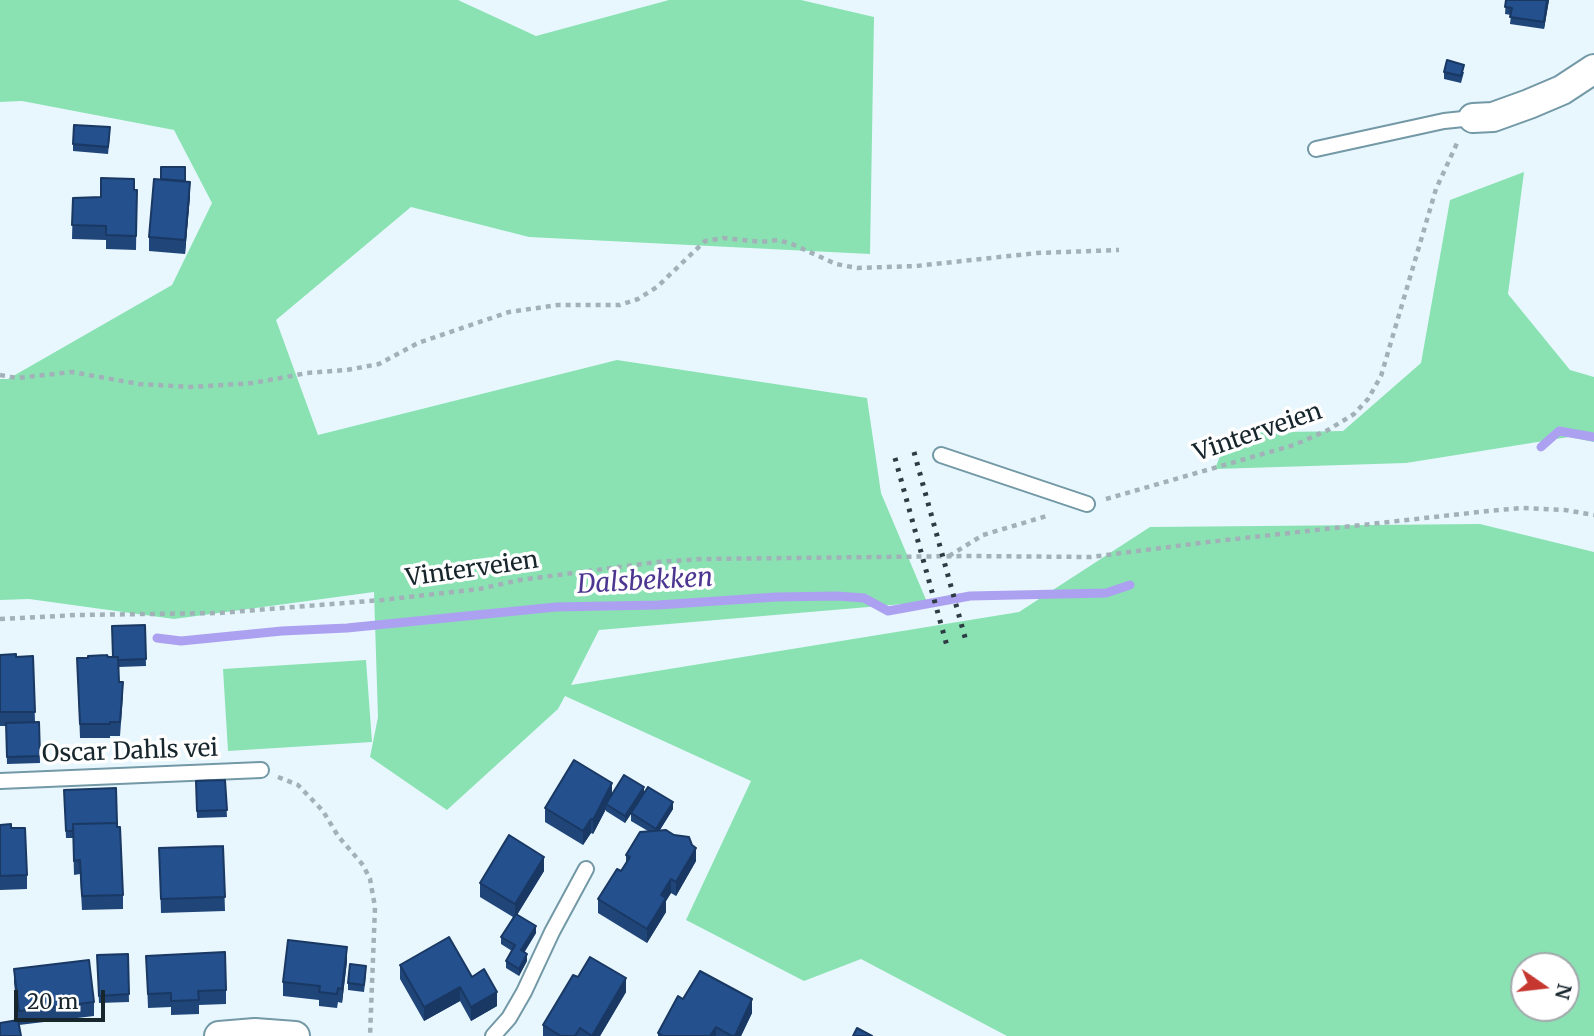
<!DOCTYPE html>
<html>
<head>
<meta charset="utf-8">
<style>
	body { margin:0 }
	#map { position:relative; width:1594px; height:1036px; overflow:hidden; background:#e8f7fe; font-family:Merriweather,serif }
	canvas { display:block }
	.north { position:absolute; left:1510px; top:952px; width:70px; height:70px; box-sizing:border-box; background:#fff; border:2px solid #a2a8ab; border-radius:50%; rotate:104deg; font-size:19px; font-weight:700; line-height:28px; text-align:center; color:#17262c }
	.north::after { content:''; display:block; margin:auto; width:24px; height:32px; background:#c5372f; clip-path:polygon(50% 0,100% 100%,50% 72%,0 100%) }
	.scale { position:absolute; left:14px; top:990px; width:91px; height:32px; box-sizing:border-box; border:4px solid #17262c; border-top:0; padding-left:9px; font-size:21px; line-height:24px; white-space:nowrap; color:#17262c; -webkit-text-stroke:5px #fff; paint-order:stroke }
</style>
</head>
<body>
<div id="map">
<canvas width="1594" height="1036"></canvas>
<div class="north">N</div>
<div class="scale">20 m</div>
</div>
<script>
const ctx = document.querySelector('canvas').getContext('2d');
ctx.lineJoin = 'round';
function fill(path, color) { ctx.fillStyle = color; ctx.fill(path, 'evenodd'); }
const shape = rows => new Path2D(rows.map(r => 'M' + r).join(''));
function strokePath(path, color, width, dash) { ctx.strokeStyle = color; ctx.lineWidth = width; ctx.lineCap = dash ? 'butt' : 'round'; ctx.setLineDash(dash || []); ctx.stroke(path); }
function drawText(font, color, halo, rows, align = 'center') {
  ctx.font = font + ' Merriweather,serif'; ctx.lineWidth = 7; ctx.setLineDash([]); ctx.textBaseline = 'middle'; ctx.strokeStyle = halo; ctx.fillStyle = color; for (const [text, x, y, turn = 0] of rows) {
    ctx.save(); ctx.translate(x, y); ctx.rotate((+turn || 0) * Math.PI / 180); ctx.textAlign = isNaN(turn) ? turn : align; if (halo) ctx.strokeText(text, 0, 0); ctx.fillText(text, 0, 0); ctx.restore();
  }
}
fill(shape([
	[0,0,458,0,536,36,669,0,801,0,874,17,870,254,529,237,411,207,276,320,318,435,617,360,867,398,881,493,927,602,599,630,571,685,1019,612,1150,527,1480,524,1594,552,1594,1036,1007,1036,861,959,804,981,686,920,751,781,565,696,558,709,447,810,370,757,378,717,374,592,174,619,29,599,0,600,0,379,8,379,172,285,212,203,174,130,22,101,0,102],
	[1524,966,1566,966,1566,1008,1524,1008],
	[1524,172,1508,294,1570,370,1594,377,1594,442,1569,437,1406,463,1215,469,1229,433,1343,431,1421,363,1450,200],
	[366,660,372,742,228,751,223,669]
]), '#8ae2b3');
strokePath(shape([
	[1541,447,1559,431,1594,437],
	[157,638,181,641,282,631,347,628,556,607,658,605,776,597,837,596,864,598,888,611,970,596,1106,593,1130,585]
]), '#aca1f0', 9);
const service = shape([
	[1316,149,1444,121,1473,118],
	[941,455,1087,504],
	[0,781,261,770],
	[493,1036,509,1018,524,992,552,932,586,869]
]);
const minor = shape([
	[1473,118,1493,117,1529,104,1562,90,1594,69],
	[219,1036,255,1033,295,1036]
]);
strokePath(service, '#7398a6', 18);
strokePath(minor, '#7398a6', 32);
strokePath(shape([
	[0,375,17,378,72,372,139,384,191,387,253,383,307,373,347,370,379,364,418,343,509,312,558,305,620,305,638,299,657,287,705,241,723,238,761,242,778,240,792,244,836,264,857,268,916,266,1037,253,1119,250],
	[1106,499,1294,445,1328,430,1354,414,1368,399,1381,376,1436,189,1458,141],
	[949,556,983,535,1050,515],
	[0,619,77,615,219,613,382,600,479,589,520,580,657,562,701,559,969,556,1091,557,1208,542,1488,511,1522,508,1565,510,1594,515],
	[278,777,298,785,323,811,338,836,363,865,370,879,375,907,370,1036]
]), '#a2b1b8', 4.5, [5, 5]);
strokePath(service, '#fff', 14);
strokePath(minor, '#fff', 28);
strokePath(shape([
	[914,452,966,641],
	[895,458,947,646]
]), '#2d3c42', 5, [3.5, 7]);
fill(shape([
	[1506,0,1549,0,1544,29,1510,24,1511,15,1505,14],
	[1444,72,1464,72,1461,83,1444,79],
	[110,135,108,154,73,151,73,144],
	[185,181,190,196,185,254,149,251,149,237],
	[137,190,136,250,106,249,106,240,72,239,73,198,101,197],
	[145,625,146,666,119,667,119,682,123,696,120,736,110,736,110,738,80,738,77,658,113,657],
	[0,655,16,657,33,656,35,722,39,722,40,763,7,764,6,726,0,726],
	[225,780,227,817,197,818,196,781],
	[64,790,117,827,123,895,123,909,82,910,80,874,74,875,73,838,66,838],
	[612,794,644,794,673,809,660,830,696,861,676,896,671,893,666,901,666,912,647,943,598,913,598,899,621,871,626,864,626,855,648,831,631,821,631,814,625,823,606,811,606,809,593,834,591,833,583,845,545,822,545,808],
	[0,825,11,828,27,875,27,889,0,890],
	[223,846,225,911,161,913,159,848],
	[544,871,517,915,536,933,524,952,527,961,519,976,506,968,506,961,512,951,501,944,501,937,513,917,480,897,480,883],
	[128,954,129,1002,99,1003,97,955],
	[146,956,226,990,226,1004,199,1005,199,1014,171,1015,171,1007,148,1008],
	[347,961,342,1003,338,1002,337,1008,319,1006,319,1000,283,996,283,982],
	[400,965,472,977,497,1006,471,1021,460,1001,424,1021,400,979],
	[14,969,94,1002,94,1016,19,1025,14,983],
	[366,974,364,992,348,990,348,983],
	[578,977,626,992,600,1036,543,1036,543,1025],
	[683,999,752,1013,741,1036,658,1036,658,1033]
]), '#1f4579');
fill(shape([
	[1547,0,1549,0,1544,29,1544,22],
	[190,182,190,196,185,254,185,240],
	[612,783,612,797,606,804,606,809,593,834,593,820],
	[644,787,644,794,625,823,625,816],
	[673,802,673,809,656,836,656,829],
	[591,819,591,833,583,845,583,831],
	[696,848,696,861,676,896,676,882],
	[544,857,544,871,515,918,515,904],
	[671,879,671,893,666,901,666,912,647,943,647,929,661,895],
	[536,926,536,933,521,958,521,950],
	[347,947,347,961,342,1003,342,989],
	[527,954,527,961,519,976,519,969],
	[626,978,626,992,600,1036,592,1036],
	[460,987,460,1001,424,1021,424,1007],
	[497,992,497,1006,471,1021,471,1007],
	[752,999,752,1013,741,1036,735,1036],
	[716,1027,716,1036,710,1036]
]), '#193863');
const building = shape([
	[1506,0,1547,0,1544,22,1510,17,1512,8,1505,7,1506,0],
	[1447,60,1464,65,1461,76,1444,72,1447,60],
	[74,125,110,127,108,147,73,144,74,125],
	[161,167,185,167,185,181,161,179,161,167],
	[101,178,134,179,134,190,137,190,136,236,106,235,106,226,72,225,73,198,101,197,101,178],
	[154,179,190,182,185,240,149,237,154,179],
	[145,625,146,659,118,660,118,657,113,657,112,626,145,625],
	[16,654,16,657,33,656,35,712,0,712,0,655,16,654],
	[107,655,108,657,118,657,119,682,123,682,120,722,110,722,110,724,80,724,77,658,88,658,88,656,107,655],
	[39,722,40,756,7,757,6,723,39,722],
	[574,760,612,783,593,820,591,819,583,831,545,808,574,760],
	[624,775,644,787,625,816,606,804,624,775],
	[225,780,227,810,197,811,196,781,225,780],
	[648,787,673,802,656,829,631,813,648,787],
	[116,788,117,823,73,824,73,831,66,831,64,790,116,788],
	[117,823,117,827,120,827,123,895,82,896,80,860,74,861,73,824,117,823],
	[11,824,11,828,25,828,27,875,0,876,0,825,11,824],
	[666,830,674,835,689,837,692,845,696,848,676,882,671,879,661,895,666,898,647,929,598,899,617,869,621,871,630,857,626,855,640,832,666,830],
	[509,835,544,857,515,904,480,883,509,835],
	[223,846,225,897,161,899,159,848,223,846],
	[516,914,536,926,521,950,527,954,519,969,506,961,515,945,501,937,516,914],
	[449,937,472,977,484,969,497,992,471,1007,460,987,424,1007,400,965,449,937],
	[288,940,347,947,342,989,338,988,337,994,319,992,320,986,283,982,288,940],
	[225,952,226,990,198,991,199,1000,171,1001,171,993,148,994,146,956,225,952],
	[128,954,129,994,99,996,97,955,128,954],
	[590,957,626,978,592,1036,580,1028,575,1036,561,1036,543,1025,573,975,578,977,590,957],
	[89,960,94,1002,19,1011,14,969,89,960],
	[350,964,366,966,364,985,348,983,350,964],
	[700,971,752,999,735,1036,732,1036,716,1027,710,1036,663,1036,658,1033,678,996,683,999,700,971],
	[18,1020,21,1036,0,1036,0,1023,18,1020],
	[857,1028,872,1036,853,1036,857,1028]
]);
fill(building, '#24508d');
strokePath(building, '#193863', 2);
drawText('24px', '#17262c', '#fff', [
	["Vinterveien",1258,433,-19],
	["Vinterveien",472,570,-8],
	["Oscar Dahls vei",130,752,-2]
]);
drawText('italic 26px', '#4c3690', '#fff', [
	["Dalsbekken",645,582,-3]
]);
</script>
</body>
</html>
